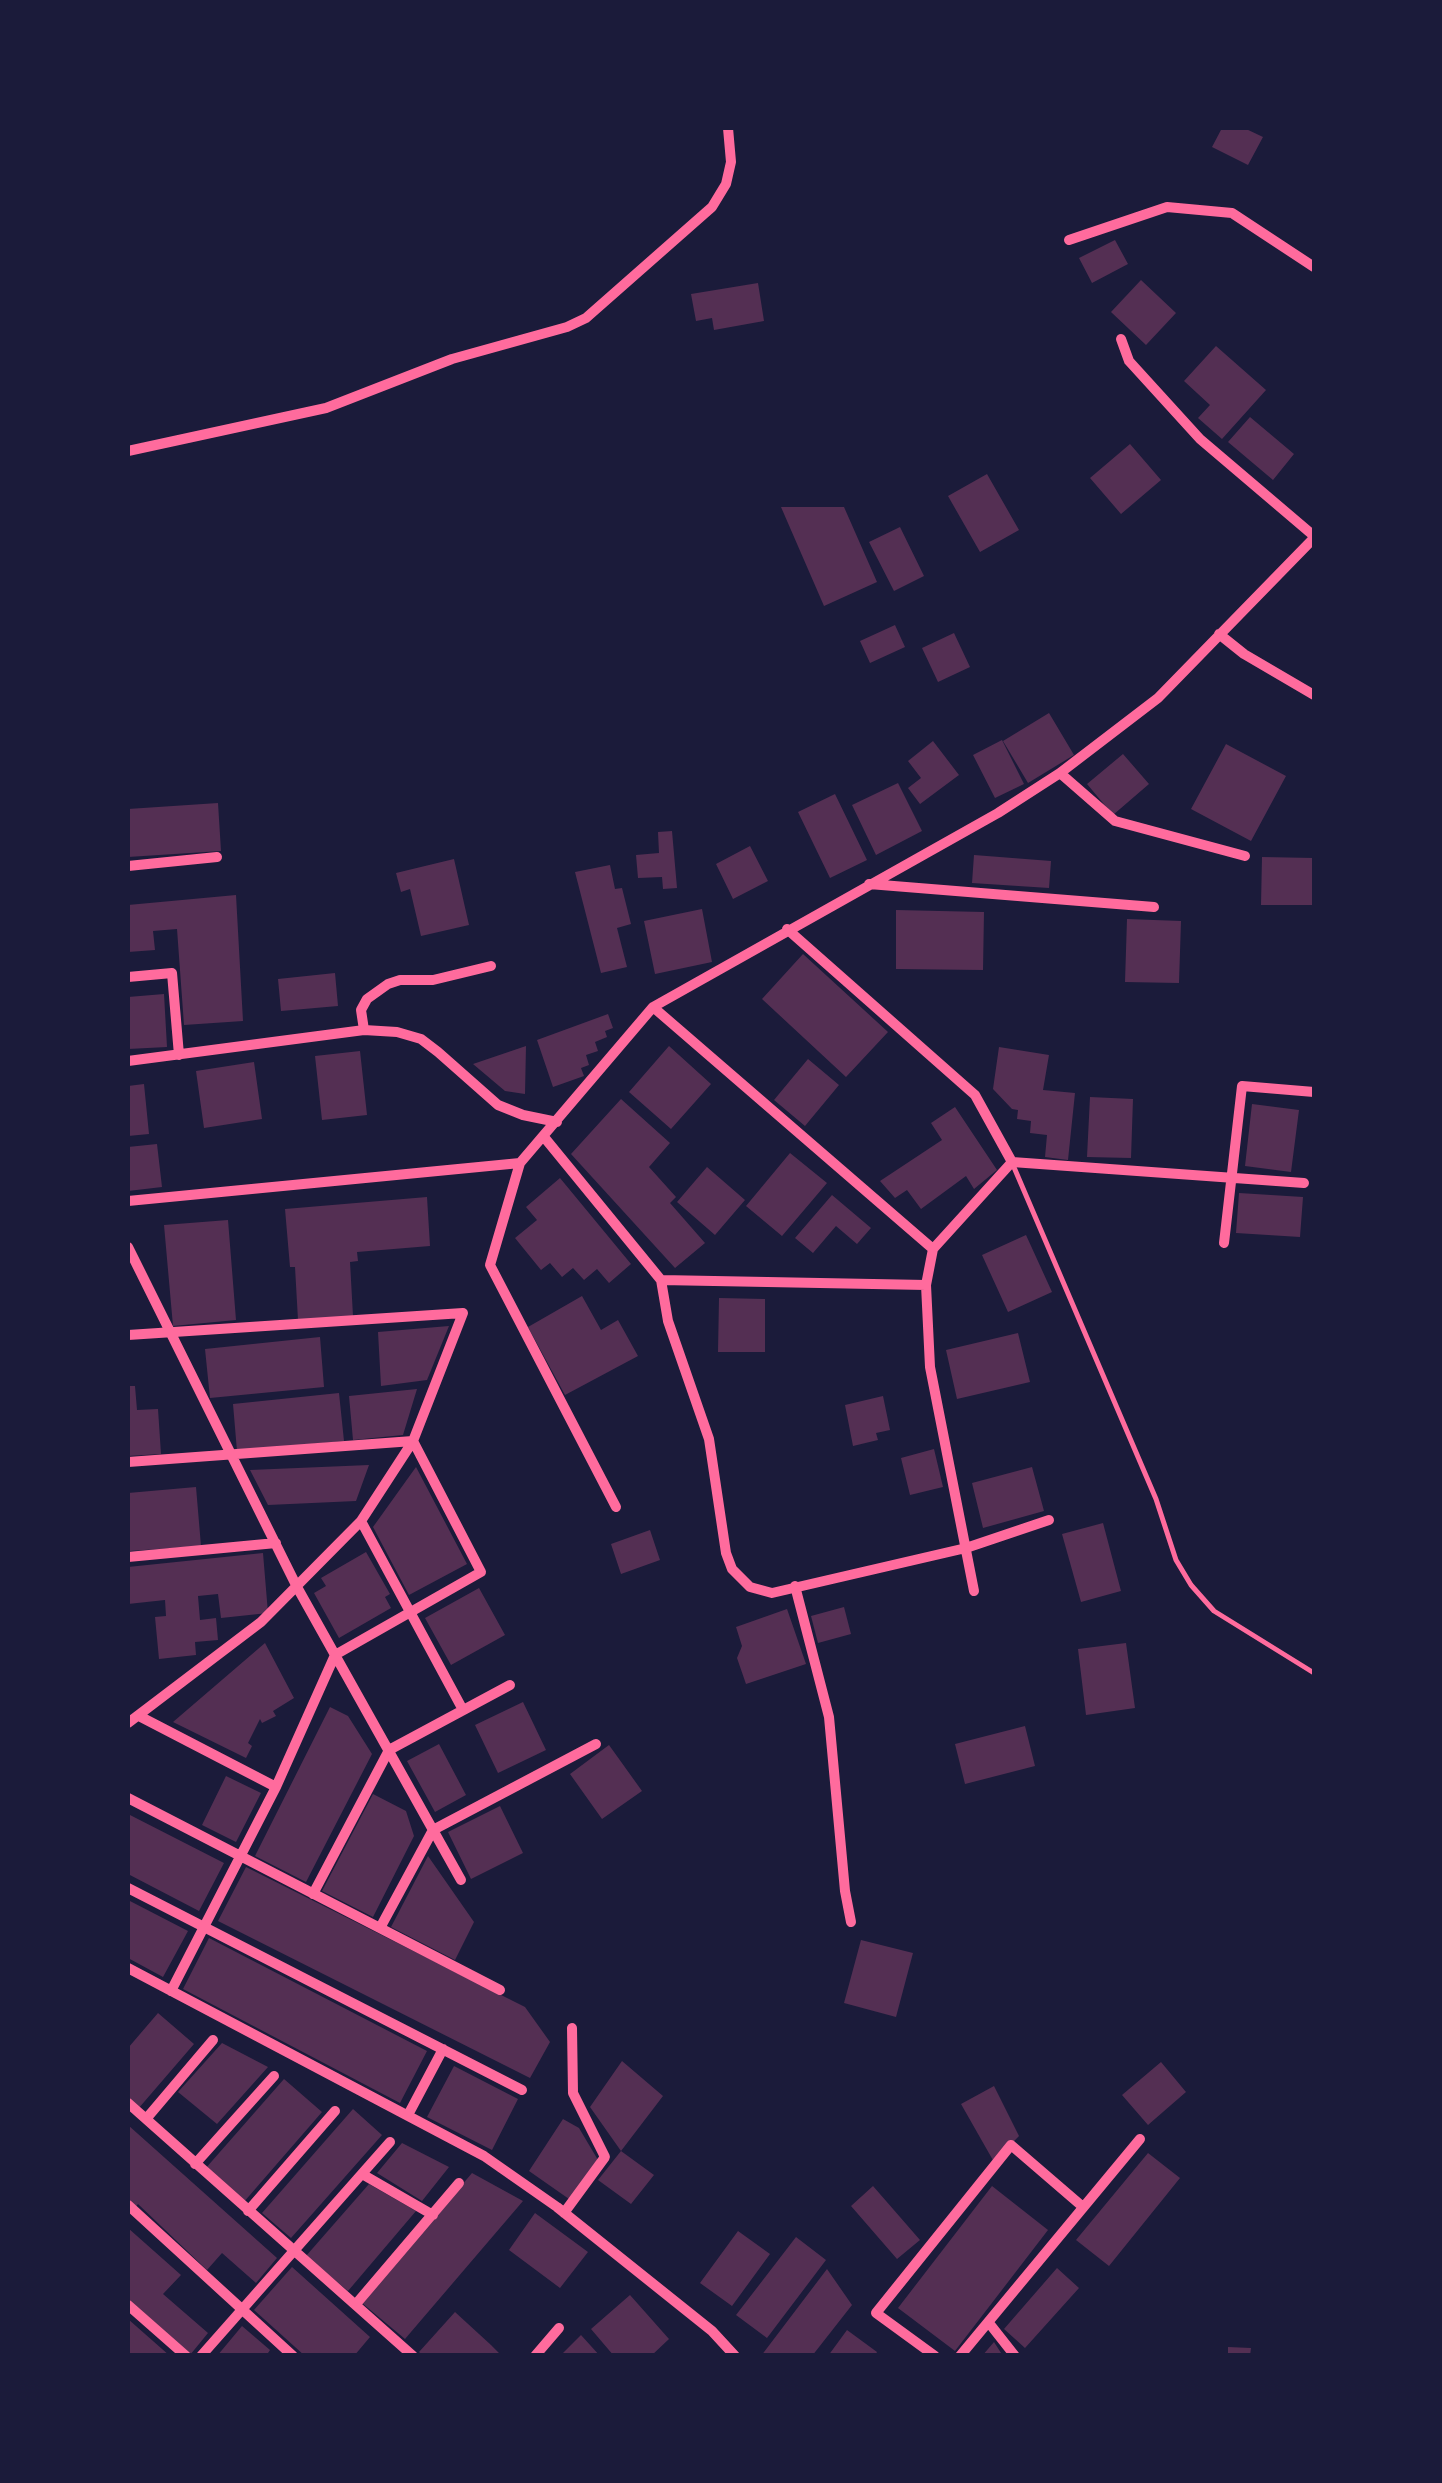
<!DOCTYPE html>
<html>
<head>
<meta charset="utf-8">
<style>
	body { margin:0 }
	#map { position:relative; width:1442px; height:2483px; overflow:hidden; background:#1b1b3a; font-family:"Nunito Sans",sans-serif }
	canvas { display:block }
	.frame { position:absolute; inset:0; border:130px solid #1b1b3a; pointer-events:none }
</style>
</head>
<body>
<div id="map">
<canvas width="1442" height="2483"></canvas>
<div class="frame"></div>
</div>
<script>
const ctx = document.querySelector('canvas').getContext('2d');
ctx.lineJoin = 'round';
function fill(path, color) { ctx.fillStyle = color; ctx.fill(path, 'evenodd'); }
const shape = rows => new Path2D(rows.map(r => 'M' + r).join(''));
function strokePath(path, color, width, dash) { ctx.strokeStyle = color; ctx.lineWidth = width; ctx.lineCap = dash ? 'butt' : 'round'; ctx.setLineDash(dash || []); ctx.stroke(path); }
fill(shape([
	[1222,128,1244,128,1263,137,1248,165,1212,147],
	[1115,240,1128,264,1092,283,1079,258],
	[1141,280,1176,313,1146,345,1111,312],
	[758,283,764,321,714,330,712,318,696,321,691,294],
	[1216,346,1266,390,1222,439,1198,418,1210,405,1184,381],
	[1250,417,1294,454,1273,480,1228,442],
	[1130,444,1161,480,1121,514,1090,478],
	[987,474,1019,530,980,552,948,496],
	[781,507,844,507,877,582,824,606],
	[900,527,924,576,894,591,869,542],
	[895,625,905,647,870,663,860,641],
	[954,633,970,667,938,682,922,648],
	[1049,713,1074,755,1028,783,1003,741],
	[1002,740,1024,784,995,798,973,755],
	[933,741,959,775,920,804,908,788,921,778,908,761],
	[1226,744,1286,776,1251,841,1191,809],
	[1123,754,1149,784,1113,815,1087,784],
	[898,783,922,831,876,855,852,805],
	[835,794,867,860,830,878,798,812],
	[218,803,221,851,128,857,128,809],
	[672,831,677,888,663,889,662,877,638,878,636,855,659,853,658,832],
	[750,846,768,881,733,899,716,864],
	[974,855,1051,861,1049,888,972,883],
	[1262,857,1314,858,1314,905,1261,905],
	[454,859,469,925,421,936,410,889,401,892,396,873],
	[610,865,615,889,622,888,631,924,617,928,627,967,601,973,575,872],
	[236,895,243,1021,184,1025,177,929,153,931,155,950,128,952,128,905],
	[702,909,712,962,655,974,644,921],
	[896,910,984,912,983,970,896,969],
	[1127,919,1181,921,1179,983,1125,982],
	[803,954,888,1032,846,1077,762,999],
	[335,973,338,1006,281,1011,278,979],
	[164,994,167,1047,128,1049,128,997],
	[608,1014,613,1028,605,1031,607,1037,595,1042,598,1051,586,1055,589,1065,581,1068,584,1076,553,1087,537,1040],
	[526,1046,525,1094,505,1091,473,1064],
	[669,1046,711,1084,671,1129,629,1092],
	[999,1047,1049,1055,1043,1090,1075,1093,1068,1160,1045,1157,1047,1135,1030,1133,1031,1121,1017,1119,1018,1110,1012,1109,993,1089],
	[360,1051,367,1115,322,1120,315,1056],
	[808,1059,839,1085,805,1126,774,1100],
	[254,1062,262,1119,204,1128,196,1071],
	[144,1084,149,1134,128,1136,128,1086],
	[1090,1097,1133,1099,1131,1158,1087,1157],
	[621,1099,670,1143,649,1167,676,1197,670,1203,705,1243,675,1268,571,1154],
	[1252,1104,1299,1110,1291,1172,1245,1166],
	[955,1107,997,1170,974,1189,966,1176,921,1209,907,1190,895,1198,880,1181,942,1140,931,1123],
	[157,1144,162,1187,128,1191,128,1147],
	[790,1153,827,1183,782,1236,746,1206],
	[707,1167,745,1200,715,1235,677,1202],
	[560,1178,631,1264,609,1283,597,1269,584,1280,573,1268,562,1277,550,1263,541,1270,515,1238,537,1220,526,1207],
	[1239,1193,1303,1197,1300,1237,1236,1233],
	[832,1195,871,1228,857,1244,836,1226,813,1253,795,1238],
	[427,1197,430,1246,357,1252,358,1261,350,1262,353,1316,298,1320,295,1267,290,1267,285,1209],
	[228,1220,236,1320,173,1326,164,1225],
	[1026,1235,1052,1292,1008,1312,982,1255],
	[582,1296,601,1330,618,1320,638,1356,565,1395,528,1327],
	[719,1298,765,1299,765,1352,718,1352],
	[449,1326,427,1380,381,1386,378,1332],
	[1018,1333,1030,1382,957,1399,946,1350],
	[320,1337,324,1387,210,1398,205,1349],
	[128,1386,135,1386,137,1410,158,1409,161,1454,128,1456],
	[417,1389,403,1435,353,1440,349,1396],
	[339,1393,344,1441,237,1451,233,1404],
	[883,1396,890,1430,876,1433,878,1440,853,1446,845,1405],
	[934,1449,943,1487,910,1495,901,1458],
	[369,1465,356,1501,268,1505,250,1470],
	[416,1467,467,1564,409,1595,373,1527],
	[1032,1467,1044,1511,983,1528,972,1483],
	[196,1487,201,1546,130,1551,128,1493],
	[1103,1523,1121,1591,1081,1602,1062,1534],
	[650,1530,660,1560,621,1574,611,1544],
	[366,1552,390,1594,385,1597,391,1608,339,1638,314,1593,326,1586,321,1578],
	[263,1553,268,1613,221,1618,218,1594,198,1596,200,1620,216,1618,218,1640,195,1642,196,1655,159,1659,155,1617,166,1616,165,1600,128,1604,128,1567],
	[479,1588,505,1635,451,1665,425,1618],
	[844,1607,851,1634,818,1643,811,1616],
	[787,1609,806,1664,746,1684,737,1658,742,1646,736,1627],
	[265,1643,294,1698,273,1711,276,1716,262,1723,260,1719,248,1743,252,1746,246,1758,173,1722],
	[1126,1643,1135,1708,1086,1715,1078,1649],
	[523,1702,546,1750,498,1773,475,1725],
	[330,1707,348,1716,372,1754,306,1882,255,1856],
	[1025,1726,1035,1766,965,1784,955,1744],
	[439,1744,466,1795,435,1812,407,1761],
	[609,1745,642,1791,602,1819,570,1774],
	[226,1776,261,1793,236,1842,202,1825],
	[373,1794,406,1811,414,1836,373,1917,322,1891],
	[500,1806,523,1853,471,1879,448,1832],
	[128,1814,224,1863,199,1911,128,1874],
	[428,1856,474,1922,455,1960,391,1927],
	[246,1867,525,2007,550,2042,530,2078,218,1921],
	[128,1900,188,1931,163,1977,128,1958],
	[209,1938,427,2051,400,2103,183,1989],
	[861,1940,913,1953,896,2017,844,2003],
	[158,2013,194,2044,138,2109,128,2100,128,2048],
	[222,2043,268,2067,217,2124,178,2092],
	[622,2061,663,2096,621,2151,590,2107],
	[1161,2062,1186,2092,1148,2125,1122,2095],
	[454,2066,518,2099,492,2150,427,2117],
	[284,2079,322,2112,243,2203,205,2169],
	[994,2086,1019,2136,994,2162,961,2104],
	[353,2109,382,2135,291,2238,262,2213],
	[563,2119,579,2128,598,2160,569,2199,529,2171],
	[128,2125,277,2258,256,2283,222,2253,207,2270,138,2204,134,2209,128,2203],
	[402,2143,449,2167,422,2201,377,2173],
	[621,2151,654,2175,631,2204,598,2180],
	[1148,2153,1180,2178,1109,2266,1076,2240],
	[472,2173,523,2201,405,2339,362,2303],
	[369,2184,416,2211,348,2291,306,2256],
	[873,2186,920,2240,897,2259,851,2206],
	[992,2186,1048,2230,955,2351,898,2308],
	[535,2213,588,2252,560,2288,509,2250],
	[128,2228,181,2275,163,2294,208,2333,190,2355,128,2302],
	[738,2231,770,2254,732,2306,700,2283],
	[796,2237,826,2260,767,2338,736,2315],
	[292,2267,370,2337,354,2356,305,2356,254,2310],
	[1057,2268,1079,2288,1025,2348,1004,2329],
	[827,2269,852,2305,812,2356,761,2356],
	[630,2295,669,2339,651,2356,614,2356,591,2329],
	[455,2312,491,2345,502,2356,423,2356,419,2352],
	[128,2319,170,2356,128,2356],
	[242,2326,270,2350,266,2356,217,2356],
	[847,2330,877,2352,875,2356,828,2356],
	[581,2335,600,2356,560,2356],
	[994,2342,1003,2356,982,2356],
	[1228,2347,1251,2348,1250,2356,1228,2356]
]), '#542f53');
strokePath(shape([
	[1013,1165,1156,1499,1176,1560,1191,1585,1214,1611,1314,1673]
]), '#ff6b9d', 5);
strokePath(shape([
	[1069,240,1167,207,1232,213,1314,267],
	[1121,339,1129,361,1200,439,1314,536],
	[128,451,326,408,452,359,567,327,586,318,712,207,726,184,731,162,728,128],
	[1219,634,1244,654,1314,695],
	[1060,773,1115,821,1245,856],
	[128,866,217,857],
	[869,884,1154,907],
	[787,929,975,1095,1012,1162,1304,1183],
	[128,977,172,973,179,1055],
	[653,1007,933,1249],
	[364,1030,361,1010,367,999,388,984,400,980,433,980,491,966],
	[128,1061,364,1030,397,1032,421,1039,438,1052,498,1105,523,1115,557,1122],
	[544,1137,661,1280,668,1321,709,1439,726,1553,732,1569,750,1587,772,1593,966,1548,1049,1520],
	[128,1201,520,1163],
	[1224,1243,1242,1086,1314,1092],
	[128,1247,297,1587,461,1880],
	[661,1280,926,1285],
	[128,1335,463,1313,413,1441,361,1521,261,1622,128,1723],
	[128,1462,413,1441,481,1572,335,1655,276,1787,171,1991],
	[616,1507,490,1265,520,1163,653,1007,998,813,1060,773,1158,698,1314,538],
	[361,1521,463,1710],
	[128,1557,276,1543],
	[795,1586,829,1717,845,1891,851,1922],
	[974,1591,930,1367,926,1285,933,1249,1012,1162],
	[139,1716,276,1787],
	[128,1798,500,1990],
	[128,1888,522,2090],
	[313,1894,389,1750,510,1685],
	[380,1928,433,1830,596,1744],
	[128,1968,484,2156,557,2207,712,2331,735,2356],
	[128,2103,413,2356],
	[408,2115,443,2049],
	[146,2119,213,2040],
	[195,2164,274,2076],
	[362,2174,433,2215],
	[128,2205,293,2356],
	[248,2211,335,2111],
	[564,2213,605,2157,573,2093,572,2028],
	[356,2304,459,2183],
	[128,2305,186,2356],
	[989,2323,1015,2356],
	[201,2356,390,2142],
	[535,2356,559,2328],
	[935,2356,876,2313,1011,2145,1083,2207],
	[960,2356,1140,2139]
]), '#ff6b9d', 10);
</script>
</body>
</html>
